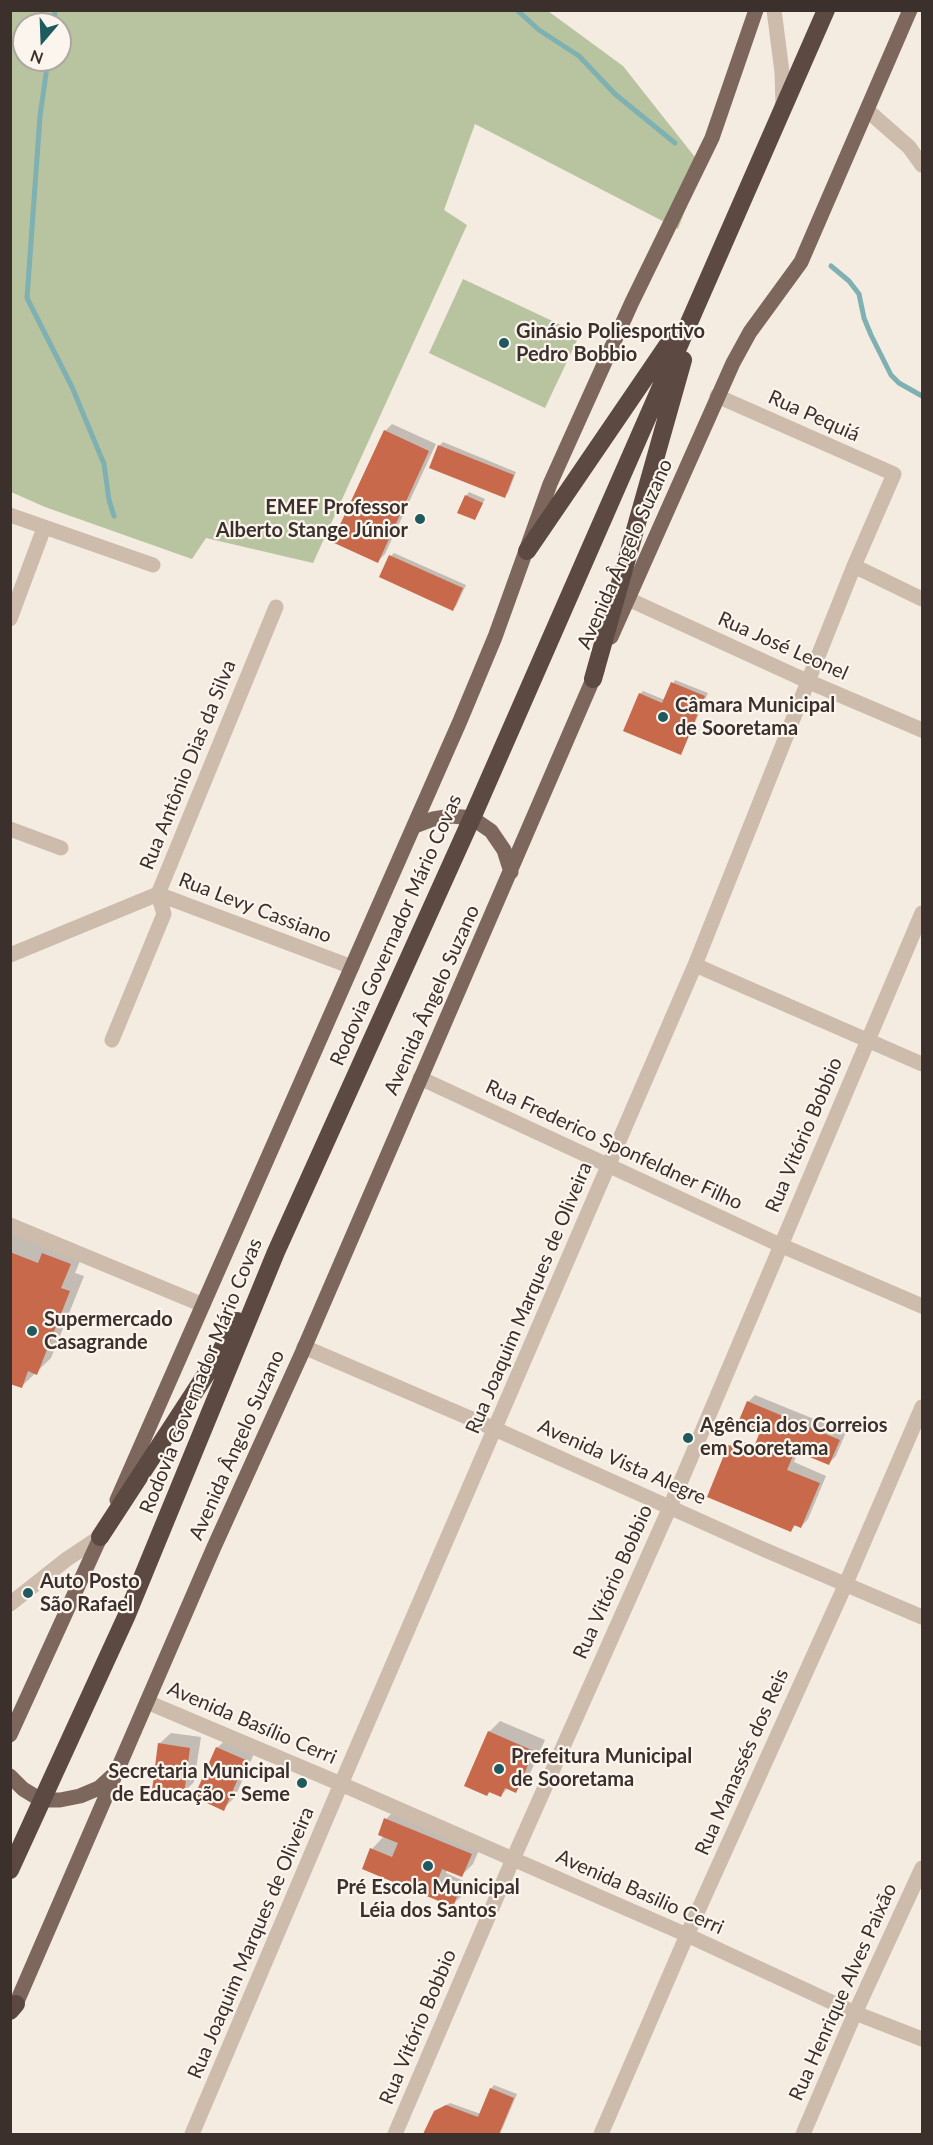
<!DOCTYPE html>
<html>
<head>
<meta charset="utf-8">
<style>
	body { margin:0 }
	#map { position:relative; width:933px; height:2145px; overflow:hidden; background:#f4ebe1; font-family:Lato,sans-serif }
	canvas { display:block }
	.frame { position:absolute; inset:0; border:12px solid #3b302b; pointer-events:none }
	.north { position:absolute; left:12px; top:12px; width:60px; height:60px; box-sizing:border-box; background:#fbf5ee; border:2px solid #aea6a0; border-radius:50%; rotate:199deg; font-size:16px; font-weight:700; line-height:24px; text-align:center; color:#3b302b }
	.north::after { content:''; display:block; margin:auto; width:21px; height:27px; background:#1f5a5e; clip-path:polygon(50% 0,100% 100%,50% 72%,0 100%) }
</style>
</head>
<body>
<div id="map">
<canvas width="933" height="2145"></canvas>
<div class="frame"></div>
<div class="north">N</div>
</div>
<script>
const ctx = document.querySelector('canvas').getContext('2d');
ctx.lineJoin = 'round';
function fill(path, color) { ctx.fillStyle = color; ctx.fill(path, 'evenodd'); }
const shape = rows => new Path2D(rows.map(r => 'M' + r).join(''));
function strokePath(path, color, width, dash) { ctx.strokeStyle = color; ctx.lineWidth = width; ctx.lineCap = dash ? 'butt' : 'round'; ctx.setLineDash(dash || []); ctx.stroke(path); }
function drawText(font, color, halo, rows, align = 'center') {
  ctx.font = font + ' Lato,sans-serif'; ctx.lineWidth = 4.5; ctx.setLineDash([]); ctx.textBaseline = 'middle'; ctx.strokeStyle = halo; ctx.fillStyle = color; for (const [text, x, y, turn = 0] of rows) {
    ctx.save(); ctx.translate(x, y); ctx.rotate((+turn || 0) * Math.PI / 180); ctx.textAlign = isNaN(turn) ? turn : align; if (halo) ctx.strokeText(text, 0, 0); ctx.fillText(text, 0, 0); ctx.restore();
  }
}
fill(shape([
	[10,11,548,11,623,66,702,166,678,229,475,124,444,210,467,225,313,563,206,538,192,559,45,507,11,492],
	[24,24,60,24,60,60,24,60],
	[463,279,580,334,545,408,429,353]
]), '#b8c4a0');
fill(shape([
	[392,424,436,444,385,554,378,561,385,431],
	[443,442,516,472,508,493,504,496,431,467,440,445],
	[469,492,485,499,475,518,466,496],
	[394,553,466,585,456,606,453,609,391,556],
	[675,680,708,693,683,750,680,753,640,694,643,691,665,700],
	[10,1231,85,1249,75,1273,84,1276,51,1358,21,1387,10,1382],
	[755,1395,846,1432,836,1456,829,1463,798,1451,794,1462,826,1476,808,1519,801,1527,796,1525,791,1530,729,1446,737,1439,756,1447,761,1434,748,1402],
	[500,1721,545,1740,527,1780,516,1791,508,1788,501,1795,491,1791,487,1795,489,1732],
	[171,1733,201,1737,194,1782,183,1793,159,1744],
	[229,1737,256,1749,235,1797,223,1809,217,1748],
	[397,1808,482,1843,473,1864,461,1876,447,1870,446,1873,468,1883,464,1894,452,1905,372,1849,384,1836,386,1819],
	[494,2085,517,2094,500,2134,425,2134,435,2111,450,2103,481,2114,491,2089]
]), '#0003');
strokePath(shape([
	[517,10,539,30,579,56,615,94,675,143],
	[54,24,55,10],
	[48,60,40,116,27,298,72,387,104,464,109,500,114,516],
	[831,266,849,281,859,294,864,318,871,335,891,375,899,383,922,396]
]), '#7fb0b2', 5);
fill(shape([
	[384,430,429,451,378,563,332,542],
	[438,445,514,475,505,498,429,468],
	[465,495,483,503,475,520,457,513],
	[389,555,463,588,453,611,379,577],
	[671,682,705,696,681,755,623,731,639,693,662,703],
	[10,1252,38,1263,42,1253,71,1264,61,1288,70,1291,37,1375,28,1371,22,1388,10,1384],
	[747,1401,840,1440,829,1465,795,1451,787,1470,820,1483,801,1528,794,1525,791,1532,707,1497,728,1445,751,1455,759,1434,737,1425],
	[488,1731,534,1751,516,1793,505,1788,501,1797,489,1792,487,1796,464,1786],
	[158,1743,190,1748,184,1795,152,1790],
	[216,1747,246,1760,224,1811,194,1797],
	[384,1818,472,1854,462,1877,442,1869,436,1885,458,1894,453,1907,362,1869,370,1848,392,1857,398,1843,378,1835],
	[490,2088,514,2098,499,2134,423,2134,434,2111,446,2105,478,2117]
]), '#c8694b');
strokePath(shape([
	[774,10,782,72,783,106],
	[867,110,909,147,922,165],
	[10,515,153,565],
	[854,566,922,599],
	[628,599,807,681,922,730],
	[10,619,44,528],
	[10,829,61,848],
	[10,955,158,894,352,967],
	[695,965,922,1064],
	[112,1040,164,914,158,894,276,607],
	[420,1078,780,1245,922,1306],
	[10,1225,203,1305],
	[304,1347,495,1429,765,1550,922,1617],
	[10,1604,67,1559,100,1537],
	[147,1702,341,1784,687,1935,855,2013,922,2039],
	[192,2134,341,1784,695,965,854,566,894,474,717,396],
	[395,2134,513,1859,670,1507,922,913],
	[601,2134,687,1935,844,1588,922,1407],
	[803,2134,855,2013,922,1868]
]), '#cdbbac', 15);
strokePath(shape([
	[611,637,733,363,750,332,801,262,910,10],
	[415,826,433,819,452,816,472,818,491,831,504,850,511,872],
	[117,1500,460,721,495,637,550,484,632,302,712,138,756,10],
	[10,1735,105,1527],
	[10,1776,23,1789,41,1800,60,1800,80,1796,99,1788,112,1776],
	[16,2004,214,1547,302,1353,597,670]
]), '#7d675c', 15);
strokePath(shape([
	[527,551,675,334],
	[593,679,683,360],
	[100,1537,218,1356,237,1321],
	[10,1870,126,1617,276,1252,472,818,826,10],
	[10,2011,16,2004]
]), '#5c4a42', 18);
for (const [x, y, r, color] of [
	[504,343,6,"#1f5a5e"],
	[420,519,6,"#1f5a5e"],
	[663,717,6,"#1f5a5e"],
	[32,1331,6,"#1f5a5e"],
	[688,1438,6,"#1f5a5e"],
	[28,1593,6,"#1f5a5e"],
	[499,1769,6,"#1f5a5e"],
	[302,1783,6,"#1f5a5e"],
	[428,1866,6,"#1f5a5e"]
]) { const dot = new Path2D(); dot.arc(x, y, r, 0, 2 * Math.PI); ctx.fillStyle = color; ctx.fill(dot); strokePath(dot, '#fbf5ee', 2); }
drawText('bold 20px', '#3b302b', '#fbf5ee', [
	["Ginásio Poliesportivo",516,332],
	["Pedro Bobbio",516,355],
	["EMEF Professor",408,508,"right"],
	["Alberto Stange Júnior",408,531,"right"],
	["Câmara Municipal",675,706],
	["de Sooretama",675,729],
	["Supermercado",44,1320],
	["Casagrande",44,1343],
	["Agência dos Correios",700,1426],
	["em Sooretama",700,1449],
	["Auto Posto",40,1582],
	["São Rafael",40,1605],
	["Prefeitura Municipal",511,1757],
	["de Sooretama",511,1780],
	["Secretaria Municipal",290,1772,"right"],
	["de Educação - Seme",290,1795,"right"],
	["Pré Escola Municipal",428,1888,"center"],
	["Léia dos Santos",428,1911,"center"]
], 'left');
drawText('20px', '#3b302b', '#fbf5ee', [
	["Rua Pequiá",814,416,24],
	["Avenida Ângelo Suzano",625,554,-66],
	["Rua José Leonel",783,646,24],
	["Rua Antônio Dias da Silva",188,765,-68],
	["Rua Levy Cassiano",255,908,21],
	["Rodovia Governador Mário Covas",396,930,-66],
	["Avenida Ângelo Suzano",432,1000,-66],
	["Rua Vitório Bobbio",804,1135,-67],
	["Rua Frederico Sponfeldner Filho",614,1145,25],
	["Rua Joaquim Marques de Oliveira",529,1298,-67],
	["Rodovia Governador Mário Covas",201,1376,-68],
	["Avenida Ângelo Suzano",237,1445,-66],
	["Avenida Vista Alegre",622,1462,24],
	["Rua Vitório Bobbio",613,1582,-66],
	["Avenida Basílio Cerri",252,1723,23],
	["Rua Manassés dos Reis",742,1762,-66],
	["Avenida Basilio Cerri",640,1892,24],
	["Rua Joaquim Marques de Oliveira",251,1943,-67],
	["Rua Henrique Alves Paixão",843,1992,-66],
	["Rua Vitório Bobbio",418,2027,-67]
]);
</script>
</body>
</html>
